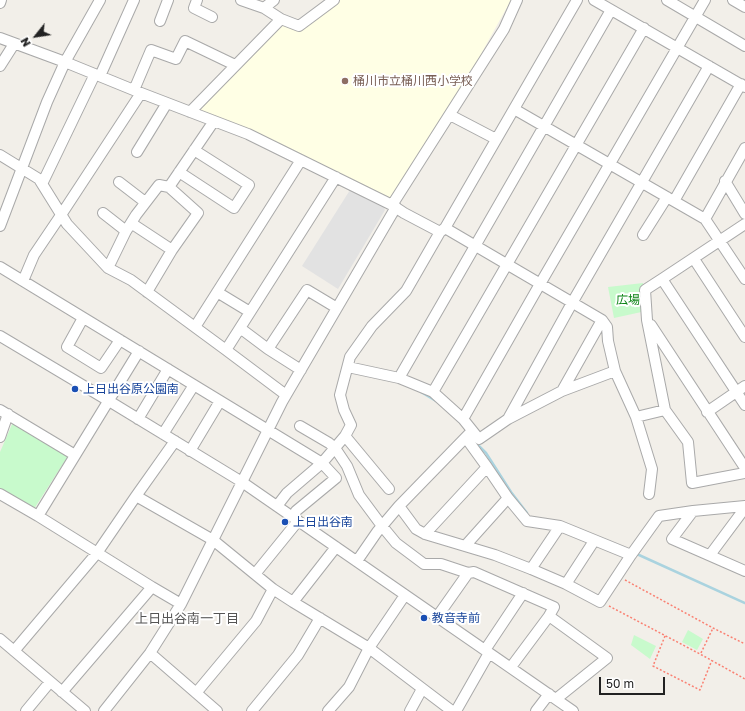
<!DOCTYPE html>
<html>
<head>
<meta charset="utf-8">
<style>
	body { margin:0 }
	#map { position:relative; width:745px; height:711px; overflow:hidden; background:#f2efe9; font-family:"Golos Text",sans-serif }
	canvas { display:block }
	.north { position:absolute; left:16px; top:16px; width:40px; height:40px; -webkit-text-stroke:3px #fff; paint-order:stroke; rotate:240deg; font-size:11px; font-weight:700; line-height:16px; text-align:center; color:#222 }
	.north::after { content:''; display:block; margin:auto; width:14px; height:18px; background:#222; clip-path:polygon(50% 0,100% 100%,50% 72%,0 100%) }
	.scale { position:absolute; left:599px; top:677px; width:66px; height:18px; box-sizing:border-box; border:2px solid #222; border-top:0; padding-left:5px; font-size:12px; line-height:14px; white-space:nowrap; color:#222; -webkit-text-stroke:3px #fff; paint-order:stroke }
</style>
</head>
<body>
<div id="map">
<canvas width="745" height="711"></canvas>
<div class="north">N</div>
<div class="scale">50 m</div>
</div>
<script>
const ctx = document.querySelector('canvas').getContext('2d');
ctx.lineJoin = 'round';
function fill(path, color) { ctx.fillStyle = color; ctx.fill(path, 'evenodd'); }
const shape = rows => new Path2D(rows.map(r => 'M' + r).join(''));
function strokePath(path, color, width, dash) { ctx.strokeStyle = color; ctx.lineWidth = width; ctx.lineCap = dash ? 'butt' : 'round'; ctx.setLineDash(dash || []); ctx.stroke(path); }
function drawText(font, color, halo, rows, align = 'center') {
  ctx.font = font + ' "Golos Text","Noto Sans JP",sans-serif'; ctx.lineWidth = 4; ctx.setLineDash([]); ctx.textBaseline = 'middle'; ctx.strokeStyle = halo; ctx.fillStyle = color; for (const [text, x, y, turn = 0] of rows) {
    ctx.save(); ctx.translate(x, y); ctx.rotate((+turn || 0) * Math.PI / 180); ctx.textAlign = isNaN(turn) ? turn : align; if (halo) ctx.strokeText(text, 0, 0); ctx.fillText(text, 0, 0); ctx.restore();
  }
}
fill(shape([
	[339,0,511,0,482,52,483,56,392,198,388,200,229,121,199,110,198,107,283,23,296,31]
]), '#ffffe5');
fill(shape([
	[643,283,646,311,614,318,608,287],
	[13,422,68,456,34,509,0,490,0,452],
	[688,630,703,639,697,650,682,642],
	[634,635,656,646,650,659,631,645]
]), '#c8facc');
fill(shape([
	[350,190,383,206,385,210,338,289,302,266]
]), '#e2e2e2');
strokePath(shape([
	[421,392,436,401],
	[476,443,486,453,511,492,527,513],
	[639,555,745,603]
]), '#aad3df', 2.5);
const minor = shape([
	[197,0,194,8,212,17],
	[241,0,264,8,281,19,299,26,334,0],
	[594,0,745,87],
	[667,0,745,46],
	[733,0,745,7],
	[0,3,1,0],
	[264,8,274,0],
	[160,21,168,0],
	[0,38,65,62,141,93,248,134,392,205,404,213,440,232],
	[0,66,14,44],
	[100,76,134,0],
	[134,90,151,50,176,59,185,41,235,65],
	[514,109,705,219,745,279],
	[190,112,281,19],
	[450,115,496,139],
	[137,152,167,103],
	[0,155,39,179,67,224,108,268,131,280,226,350,286,395],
	[179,172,234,208,249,185,194,150],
	[725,181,745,214],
	[119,182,145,202],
	[42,184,95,74],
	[674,201,741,84],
	[392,205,504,29,517,0],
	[103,213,126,231],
	[705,219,745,148],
	[131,223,172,250],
	[745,224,662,279,645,290,647,320,665,410,688,442,692,483,745,473],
	[0,226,47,102,65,62,100,0],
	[445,228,602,320,562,391],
	[643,235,667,197],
	[694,259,745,337],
	[0,267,322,463,336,478,296,511,293,517],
	[108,268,126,231,136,215,159,185,169,187,214,121],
	[662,279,745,405],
	[23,281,34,255,61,215,141,93],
	[147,292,172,250,198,213,169,187],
	[217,292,250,312],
	[83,318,67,347,101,368,120,340],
	[602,320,607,327,608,341,615,371,636,417,652,469,649,494],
	[651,325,745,468],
	[195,327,301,160],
	[240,328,268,349],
	[0,336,109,401,242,482,573,711],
	[226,350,336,177],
	[348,367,399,378,433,392,463,419,479,439,508,419,562,391,615,371],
	[301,370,268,349,307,290,337,308],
	[399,378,611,10],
	[433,392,644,28],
	[0,410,75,455],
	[707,412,745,386],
	[636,417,665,410],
	[138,419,168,369],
	[463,419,540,284,705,0],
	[508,419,572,303,709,66],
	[300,426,329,443,335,448,347,466,359,495,382,526,396,543,424,564,441,564,468,573,474,572,554,607,549,616],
	[163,434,194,385],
	[345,436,389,489],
	[0,437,8,414],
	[466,438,487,467,508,498,527,521,560,526,631,555],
	[190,451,220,401],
	[0,494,38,516,152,587,181,604],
	[136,496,213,540,273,589,293,602,369,648,452,711],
	[277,506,287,493,322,463,345,436,351,425,344,410,340,395,350,357,372,326,406,291,440,232,445,228,577,0],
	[399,506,416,529,425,534,495,555,531,569,566,584,600,602,631,555,659,516,693,511,745,506],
	[693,511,672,539,745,571],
	[38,516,139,351],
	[425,534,487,467],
	[465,546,508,498],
	[710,555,745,508],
	[357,561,377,532,399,506,469,434],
	[531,569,560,526],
	[255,574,298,521],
	[566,584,594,541],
	[293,602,336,547],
	[437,617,468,573],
	[0,639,85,711],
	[485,650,523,593],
	[14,651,97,553,136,496,175,441],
	[150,653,217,711],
	[511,667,549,616,607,658,556,699],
	[62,692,152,587],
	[196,693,256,621,273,589],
	[26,711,50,682],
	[104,711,150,653,181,604,282,402,396,207],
	[252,711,298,655,320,618],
	[328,711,349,687,369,648,405,595],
	[410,711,422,689],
	[456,711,489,653],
	[536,711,549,694]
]);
strokePath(minor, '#a9a9a9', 12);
strokePath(shape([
	[625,580,713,628,745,644],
	[609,606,700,654,745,679],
	[665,636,653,666,700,690,712,660],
	[701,653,713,628]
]), '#fa8072', 1.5, [2, 2]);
strokePath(minor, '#fff', 10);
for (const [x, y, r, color] of [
	[345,81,4,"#8d6e63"],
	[75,389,4,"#1a4fb4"],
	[285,522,4,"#1a4fb4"],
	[424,618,4,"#1a4fb4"]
]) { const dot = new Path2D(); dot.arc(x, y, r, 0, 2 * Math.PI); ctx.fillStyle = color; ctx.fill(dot); strokePath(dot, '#fff', 1.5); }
drawText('12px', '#785e54', '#fff', [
	["桶川市立桶川西小学校",353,81]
], 'left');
drawText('12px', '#0c8416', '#fff', [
	["広場",628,300]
]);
drawText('12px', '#164399', '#fff', [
	["上日出谷原公園南",83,389],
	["上日出谷南",293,522],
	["教音寺前",432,618]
], 'left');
drawText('13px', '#555', '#fff', [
	["上日出谷南一丁目",187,619]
]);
</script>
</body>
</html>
